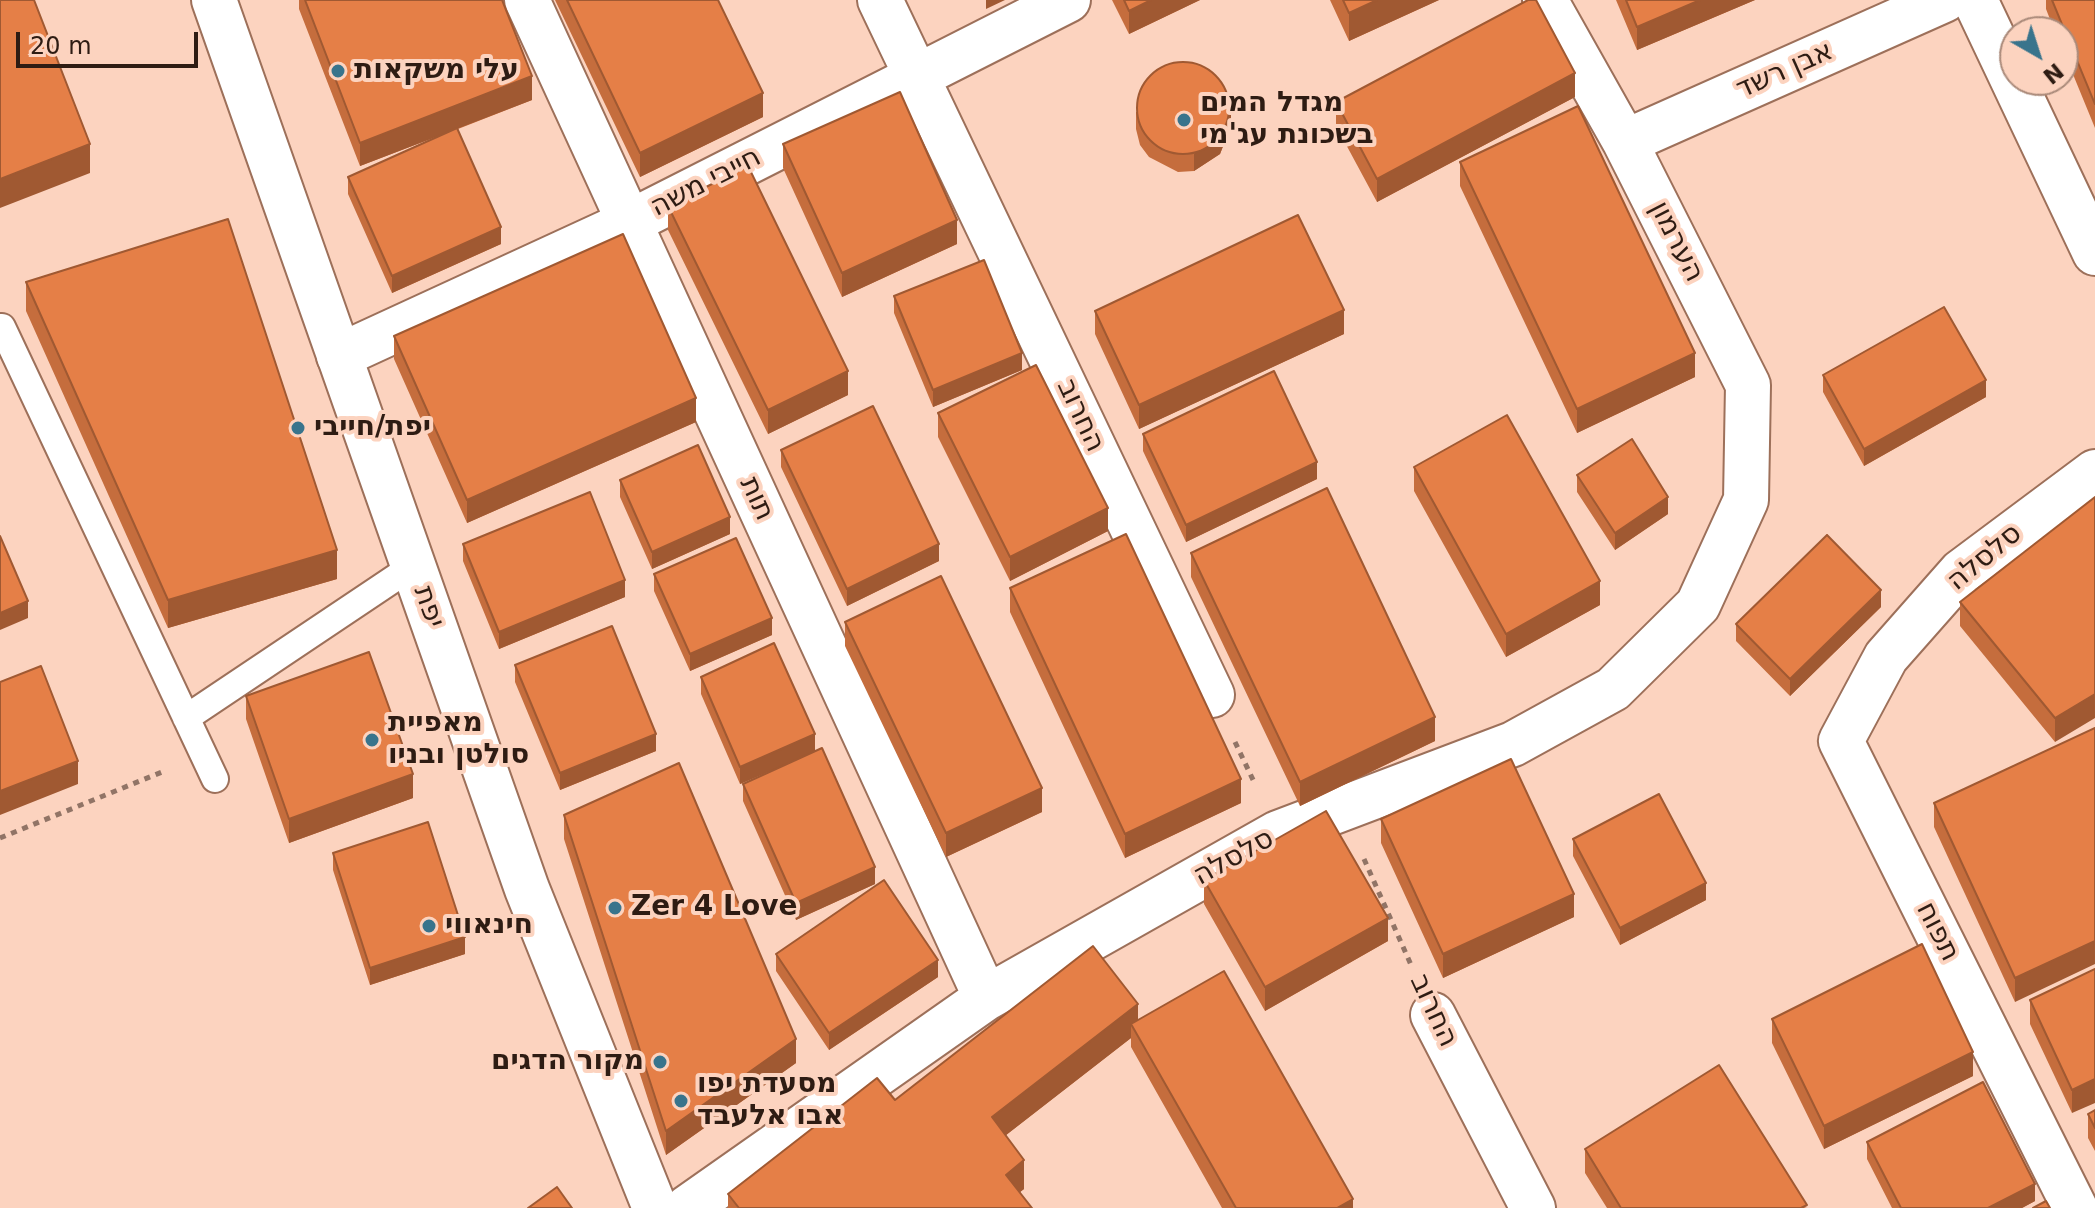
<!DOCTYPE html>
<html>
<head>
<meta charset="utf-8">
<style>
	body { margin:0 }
	#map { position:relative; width:2095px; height:1208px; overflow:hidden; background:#fcd3bf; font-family:"DejaVu Sans",sans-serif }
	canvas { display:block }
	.north { position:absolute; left:1999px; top:16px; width:80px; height:80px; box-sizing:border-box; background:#fcd3bf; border:2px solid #aa8a7a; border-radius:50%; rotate:141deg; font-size:22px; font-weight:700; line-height:32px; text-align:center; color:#2e1c13 }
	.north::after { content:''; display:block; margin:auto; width:28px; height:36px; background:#39748c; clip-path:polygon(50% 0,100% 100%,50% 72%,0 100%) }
	.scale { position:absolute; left:16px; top:32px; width:182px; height:36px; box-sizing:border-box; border:4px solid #2e1c13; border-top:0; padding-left:10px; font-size:24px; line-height:28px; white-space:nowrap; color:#2e1c13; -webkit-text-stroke:6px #fcd3bf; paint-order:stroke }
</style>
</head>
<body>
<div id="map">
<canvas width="2095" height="1208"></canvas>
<div class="north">N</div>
<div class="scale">20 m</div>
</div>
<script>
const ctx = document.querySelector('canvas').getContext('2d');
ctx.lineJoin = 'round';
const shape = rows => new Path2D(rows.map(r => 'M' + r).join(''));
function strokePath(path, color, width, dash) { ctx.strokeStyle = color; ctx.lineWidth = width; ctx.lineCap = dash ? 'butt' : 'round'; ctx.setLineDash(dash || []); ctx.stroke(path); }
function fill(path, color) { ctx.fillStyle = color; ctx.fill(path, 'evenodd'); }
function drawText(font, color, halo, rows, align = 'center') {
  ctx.font = font + ' "DejaVu Sans",Heebo,sans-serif'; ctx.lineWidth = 8; ctx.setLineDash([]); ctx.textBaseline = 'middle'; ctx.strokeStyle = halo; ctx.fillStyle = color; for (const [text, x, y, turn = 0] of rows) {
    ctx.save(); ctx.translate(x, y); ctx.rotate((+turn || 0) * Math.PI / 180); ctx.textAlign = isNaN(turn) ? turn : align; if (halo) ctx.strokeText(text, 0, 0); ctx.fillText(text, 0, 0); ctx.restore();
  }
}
const service = shape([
	[2,327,215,779],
	[186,718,413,566]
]);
const minor = shape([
	[527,0,986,998],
	[880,0,1212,695],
	[1975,0,2095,253],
	[1625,142,1944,0],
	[339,356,628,223,1068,0],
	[1433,1015,1533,1208],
	[687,1208,986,998,1278,833,1513,744,1613,689,1698,605,1746,500,1748,385,1625,142,1545,0],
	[2075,1208,1841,741,1886,657,1961,572,2095,472]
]);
const tertiary = shape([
	[214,0,527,889,655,1208]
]);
strokePath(service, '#9d705a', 30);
strokePath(minor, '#9d705a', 48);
strokePath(tertiary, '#9d705a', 48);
strokePath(shape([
	[1235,742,1255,784],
	[0,838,162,772],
	[1364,859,1412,967]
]), '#917466', 5, [6, 6]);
strokePath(service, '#fff', 26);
strokePath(minor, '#fff', 44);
strokePath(tertiary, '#fff', 44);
fill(shape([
	[299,0,502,0,532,100,458,129,501,244,392,293,348,194,348,177,441,135,360,166,299,9],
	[555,0,718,0,763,117,640,177],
	[1112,0,1200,0,1129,34],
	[1330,0,1439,0,1349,41],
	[1616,0,1755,0,1637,50],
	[2046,0,2095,0,2095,128,2063,50,2063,32,2055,32,2046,9],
	[1575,97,1377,202,1336,126,1336,102],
	[1136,112,1231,126,1220,154,1194,171,1178,172,1149,157,1140,145,1136,129],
	[783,144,957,244,842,297,783,168],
	[1460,162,1695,377,1577,433,1460,186],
	[668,206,848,395,768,434,668,230],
	[26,282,337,579,168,628,26,311],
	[894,296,1022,370,933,407,894,313],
	[1095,311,1344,334,1139,429,1095,334],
	[394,336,696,422,467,523,394,359],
	[1823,375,1986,397,1864,466,1823,392],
	[938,413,1108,531,1010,581,938,437],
	[1143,434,1317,479,1186,542,1143,451],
	[781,450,939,561,847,606,781,467],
	[1414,467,1600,605,1506,657,1414,491],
	[1577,475,1668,514,1615,550,1577,492],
	[620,480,730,534,652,569,620,497],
	[2095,497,2055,742,1960,626,1960,602],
	[463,544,625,597,499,649,463,561],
	[1191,553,1435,741,1300,806,1191,577],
	[654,574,772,635,690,671,654,591],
	[1010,588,1241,803,1125,858,1010,612],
	[1881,607,1790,696,1736,641,1736,624],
	[845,622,1042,812,946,857,845,646],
	[515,665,656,751,560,790,515,682],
	[701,677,815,751,875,884,796,920,743,801,743,784,793,761,740,784,701,694],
	[246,696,413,798,289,843,246,719],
	[2095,728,2015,1002,1934,827,1934,803],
	[564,815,796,1063,666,1155,564,839],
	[1381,819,1574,917,1443,978,1381,843],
	[1573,839,1706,900,1620,945,1573,856],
	[333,853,465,954,370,985,333,870],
	[1204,880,1388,941,1265,1011,1204,904],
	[776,954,938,977,829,1050,776,971],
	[2095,969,2072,1113,2030,1024,2030,1000],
	[1772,1019,1973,1076,1824,1149,1772,1043],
	[1138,1020,1353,1208,1222,1208,1131,1047,1131,1038,1006,1135,1024,1189,1020,1192,1032,1208,728,1208,728,1194,895,1100],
	[2095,1110,2095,1151,2088,1138,2088,1114],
	[1867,1142,2035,1201,2022,1208,1892,1208,1867,1159],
	[1585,1149,1807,1208,1607,1208,1585,1173]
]), '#c56d3d');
fill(shape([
	[986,0,1005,0,986,9],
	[1151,0,1200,0,1129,34,1129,11],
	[1377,0,1439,0,1349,41,1349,13],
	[1700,0,1755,0,1637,50,1637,27],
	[1575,73,1575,97,1377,202,1377,179],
	[532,76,532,100,360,166,360,143],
	[763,93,763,117,640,177,640,153],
	[1231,109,1231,126,1220,154,1194,171,1194,154],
	[90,144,90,173,0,208,0,179],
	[957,220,957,244,842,297,842,273],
	[501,227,501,244,392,293,392,276],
	[1344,310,1344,334,1139,429,1139,405],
	[1022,353,1022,370,933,407,933,390],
	[1695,353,1695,377,1577,433,1577,409],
	[848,371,848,395,768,434,768,410],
	[1986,380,1986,397,1864,466,1864,449],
	[696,398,696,422,467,523,467,500],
	[1317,462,1317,479,1186,542,1186,525],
	[1668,497,1668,514,1615,550,1615,533],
	[1108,508,1108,531,1010,581,1010,557],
	[730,517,730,534,652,569,652,552],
	[939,544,939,561,847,606,847,589],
	[337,550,337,579,168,628,168,600],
	[625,580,625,597,499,649,499,632],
	[1600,581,1600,605,1506,657,1506,634],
	[1881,590,1881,607,1790,696,1790,679],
	[28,601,28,618,0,630,0,613],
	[772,618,772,635,690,671,690,654],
	[2095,694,2095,718,2055,742,2055,718],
	[1435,717,1435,741,1300,806,1300,782],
	[656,734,656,751,560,790,560,773],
	[815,734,815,752,740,784,740,767],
	[78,761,78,784,0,815,0,791],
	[413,774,413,798,289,843,289,819],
	[1241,779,1241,803,1125,858,1125,834],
	[1042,788,1042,812,946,857,946,833],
	[875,867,875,884,796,920,796,903],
	[1706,883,1706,900,1620,945,1620,928],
	[1574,894,1574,917,1443,978,1443,954],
	[1388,918,1388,941,1265,1011,1265,987],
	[465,937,465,954,370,985,370,968],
	[2095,941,2095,964,2015,1002,2015,978],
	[938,960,938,977,829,1050,829,1033],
	[1138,1004,1138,1033,1131,1024,1131,1038,992,1146,992,1117],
	[796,1039,796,1063,666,1155,666,1131],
	[1973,1052,1973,1076,1824,1149,1824,1126],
	[2095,1079,2095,1103,2072,1113,2072,1090],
	[1024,1160,1024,1189,1006,1203,1006,1175],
	[2035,1184,2035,1201,2022,1208,1988,1208],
	[1353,1199,1353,1208,1337,1208]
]), '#a05932');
const building = shape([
	[0,0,34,0,90,144,0,179,0,0],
	[305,0,502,0,532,76,360,143,305,0],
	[567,0,718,0,763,93,640,153,567,0],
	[1124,0,1151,0,1129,11,1124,0],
	[1343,0,1377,0,1349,13,1343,0],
	[1528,0,1536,0,1575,73,1377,179,1336,102,1528,0],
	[1626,0,1700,0,1637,27,1626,0],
	[2052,0,2095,0,2095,104,2052,0],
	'1137 108a46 46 0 1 1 92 0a46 46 0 1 1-92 0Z',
	[900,92,957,220,842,273,783,144,900,92],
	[1578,106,1695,353,1577,409,1460,162,1578,106],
	[457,128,501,227,392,276,348,177,457,128],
	[748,166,848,371,768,410,668,206,748,166],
	[1298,215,1344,310,1139,405,1095,311,1298,215],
	[228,219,337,550,168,600,26,282,228,219],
	[623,234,696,398,467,500,394,336,623,234],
	[984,260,1022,353,933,390,894,296,984,260],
	[1944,307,1986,380,1864,449,1823,375,1944,307],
	[1036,365,1108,508,1010,557,938,413,1036,365],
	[1274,371,1317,462,1186,525,1143,434,1274,371],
	[873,406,939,544,847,589,781,450,873,406],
	[1507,415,1600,581,1506,634,1414,467,1507,415],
	[1632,439,1668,497,1615,533,1577,475,1632,439],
	[698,445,730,517,652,552,620,480,698,445],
	[1327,488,1435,717,1300,782,1191,553,1327,488],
	[590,492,625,580,499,632,463,544,590,492],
	[2095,497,2095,694,2055,718,1960,602,2095,497],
	[1126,534,1241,779,1125,834,1010,588,1126,534],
	[1827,535,1881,590,1790,679,1736,624,1827,535],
	[0,536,28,601,0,613,0,536],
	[736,538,772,618,690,654,654,574,736,538],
	[941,576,1042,788,946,833,845,622,941,576],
	[612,626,656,734,560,773,515,665,612,626],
	[774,643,815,734,740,767,701,677,774,643],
	[369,652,413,774,289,819,246,696,369,652],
	[41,666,78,761,0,791,0,682,41,666],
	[2095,728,2095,941,2015,978,1934,803,2095,728],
	[822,748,875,867,796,903,743,784,822,748],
	[1511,759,1574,894,1443,954,1381,819,1511,759],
	[679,763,796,1039,666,1131,564,815,679,763],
	[1659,794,1706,883,1620,928,1573,839,1659,794],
	[1326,811,1388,918,1265,987,1204,880,1326,811],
	[428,822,465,937,370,968,333,853,428,822],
	[884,880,938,960,829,1033,776,954,884,880],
	[1922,944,1973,1052,1824,1126,1772,1019,1922,944],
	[1093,946,1138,1004,992,1117,1024,1160,1006,1175,1032,1208,739,1208,728,1194,877,1078,895,1100,1093,946],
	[2095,969,2095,1079,2072,1090,2030,1000,2095,969],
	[1224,971,1353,1199,1337,1208,1236,1208,1131,1024,1224,971],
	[1719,1065,1807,1205,1801,1208,1621,1208,1585,1149,1719,1065],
	[1983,1082,2035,1184,1988,1208,1901,1208,1867,1142,1983,1082],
	[2095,1110,2095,1128,2088,1114,2095,1110],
	[557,1187,572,1208,528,1208,557,1187],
	[2046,1201,2050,1208,2033,1208,2046,1201]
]);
fill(building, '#e57f47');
strokePath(building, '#a05932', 2);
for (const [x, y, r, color] of [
	[338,71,8,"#39748c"],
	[1184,120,8,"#39748c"],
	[298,428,8,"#39748c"],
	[372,740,8,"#39748c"],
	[615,908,8,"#39748c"],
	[429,926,8,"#39748c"],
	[660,1062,8,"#39748c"],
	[681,1101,8,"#39748c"]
]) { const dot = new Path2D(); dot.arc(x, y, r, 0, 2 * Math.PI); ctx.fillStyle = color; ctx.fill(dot); strokePath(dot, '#fcd3bf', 3); }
drawText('bold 28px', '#2e1c13', '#fcd3bf', [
	["עלי משקאות",354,71],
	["מגדל המים",1200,104],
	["בשכונת עג'מי",1200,136],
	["יפת/חייבי",314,428],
	["מאפיית",388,724],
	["סולטן ובניו",388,756],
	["Zer 4 Love",631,908],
	["חינאווי",445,926],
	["מקור הדגים",644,1062,"right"],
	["מסעדת יפו",697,1085],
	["אבו אלעבד",697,1117]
], 'left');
drawText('28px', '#2e1c13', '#fcd3bf', [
	["אבן רשד",1785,71,-24],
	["חייבי משה",706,183,-27],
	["הערמון",1676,242,63],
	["החרוב",1080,416,65],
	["תות",756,499,65],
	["סלסלה",1985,558,-40],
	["יפת",428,607,71],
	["סלסלה",1234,858,-29],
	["תפוח",1937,932,63],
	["החרוב",1433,1011,65]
]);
</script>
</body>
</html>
